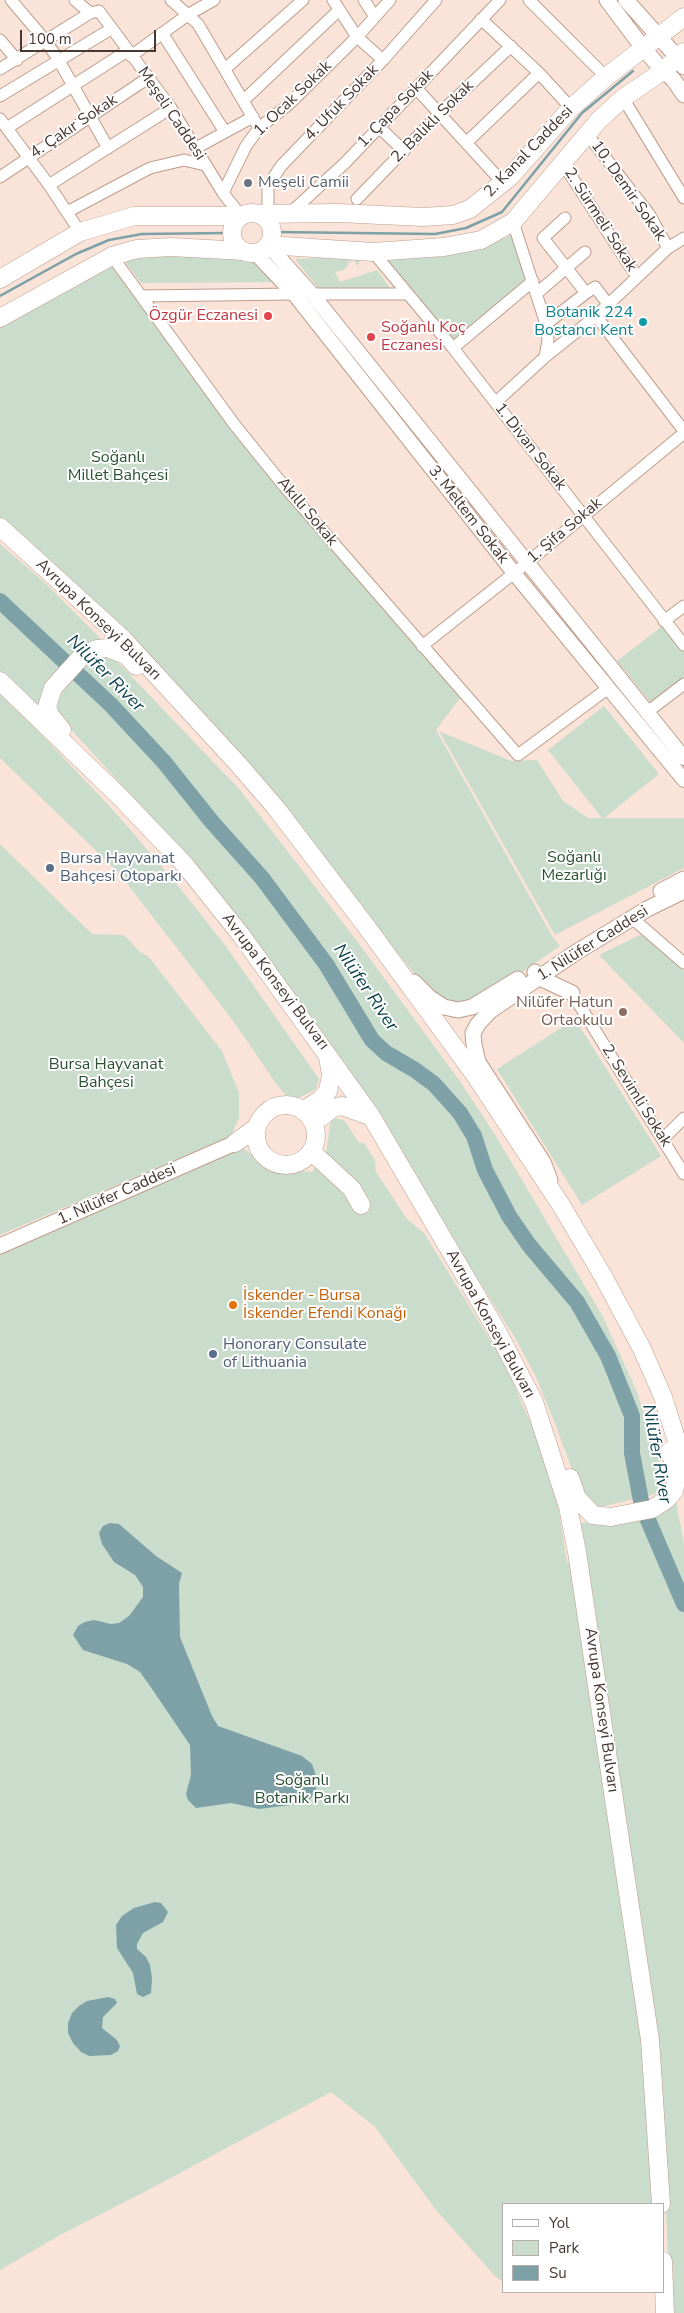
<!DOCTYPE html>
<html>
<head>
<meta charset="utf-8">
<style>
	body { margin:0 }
	#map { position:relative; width:684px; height:2313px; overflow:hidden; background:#fae3d8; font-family:"Nunito Sans",sans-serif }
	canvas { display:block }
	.legend { position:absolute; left:502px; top:2203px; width:162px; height:90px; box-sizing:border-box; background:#fff; border:1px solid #b5afad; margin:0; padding:6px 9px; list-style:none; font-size:15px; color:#473831 }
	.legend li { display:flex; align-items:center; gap:10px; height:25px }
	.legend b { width:25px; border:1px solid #b5afad }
	.scale { position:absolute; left:20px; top:30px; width:136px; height:22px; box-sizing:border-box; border:2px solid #473831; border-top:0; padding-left:6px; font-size:15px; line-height:18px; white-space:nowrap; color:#473831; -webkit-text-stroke:4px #fff; paint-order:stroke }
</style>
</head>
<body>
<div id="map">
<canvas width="684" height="2313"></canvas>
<ul class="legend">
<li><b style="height:6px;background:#fff"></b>Yol</li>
<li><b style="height:14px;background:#cadccc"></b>Park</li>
<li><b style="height:14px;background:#7da1a7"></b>Su</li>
</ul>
<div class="scale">100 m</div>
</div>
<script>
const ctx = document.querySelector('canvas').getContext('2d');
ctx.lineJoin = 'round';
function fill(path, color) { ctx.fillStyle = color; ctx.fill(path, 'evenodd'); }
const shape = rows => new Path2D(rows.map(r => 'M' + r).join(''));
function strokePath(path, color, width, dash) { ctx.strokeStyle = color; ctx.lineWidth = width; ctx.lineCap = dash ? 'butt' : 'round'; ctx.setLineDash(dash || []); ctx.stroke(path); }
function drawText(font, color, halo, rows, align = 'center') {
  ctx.font = font + ' "Nunito Sans",sans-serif'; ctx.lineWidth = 4; ctx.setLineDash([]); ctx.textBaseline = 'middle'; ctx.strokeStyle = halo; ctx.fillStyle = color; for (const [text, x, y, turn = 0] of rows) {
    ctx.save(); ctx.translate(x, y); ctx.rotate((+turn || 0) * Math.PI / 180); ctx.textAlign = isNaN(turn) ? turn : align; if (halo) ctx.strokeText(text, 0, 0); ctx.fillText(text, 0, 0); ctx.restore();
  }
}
fill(shape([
	[512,234,527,280,455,341,384,258,429,257,482,249],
	[169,256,248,257,274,282,141,283,126,263,127,260,130,259],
	[363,256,357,266,354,260,348,263,348,265,344,270,335,272,340,282,377,270,390,288,318,288,295,259],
	[112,260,215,402,461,697,436,730,552,936,560,946,503,985,466,1006,447,1003,429,990,354,903,297,828,0,521,0,322],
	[0,544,43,581,104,642,42,708,26,697,0,672],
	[661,623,684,651,684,677,651,703,617,661,661,627],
	[101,655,114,658,240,790,357,941,459,1080,494,1133,602,1315,637,1392,659,1461,662,1482,655,1494,596,1508,585,1505,556,1426,536,1377,514,1336,373,1115,192,862,65,723,55,708,55,700,62,690,90,661],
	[0,695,40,733,114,811,175,882,225,945,319,1079,316,1089,295,1100,286,1095,277,1085,234,1022,118,872,0,758],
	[604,706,659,774,604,818,684,818,684,868,555,935,439,731,511,761,537,760,563,801,588,818,602,818,548,750],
	[0,844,92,934,124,935,140,952,148,956,222,1051,239,1093,239,1118,231,1136,0,1235],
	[642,934,684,971,684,1043,599,955],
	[575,1019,661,1156,582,1205,497,1069],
	[331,1118,344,1120,359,1143,364,1143,375,1160,376,1172,407,1219,424,1233,506,1366,537,1438,558,1505,567,1563,573,1563,641,2018,656,2204,503,2204,503,2282,495,2276,436,2210,375,2127,331,2092,152,2188,62,2234,0,2270,0,1255,181,1175,241,1146,267,1168,277,1173,294,1174,302,1171,312,1172,326,1153],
	[676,1501,684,1545,684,2313,670,2313,663,2124,578,1523,615,1521]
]), '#cadccc');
fill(shape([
	[110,1523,119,1524,156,1556,182,1573,179,1584,180,1637,212,1716,218,1726,302,1756,312,1764,317,1779,316,1789,311,1798,299,1804,259,1809,231,1803,196,1808,188,1800,186,1794,191,1775,190,1745,150,1686,140,1672,127,1664,83,1650,73,1635,78,1626,85,1622,94,1620,111,1624,119,1623,129,1616,143,1597,143,1587,135,1575,114,1562,102,1544,99,1533,103,1526],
	[155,1902,161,1903,168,1912,163,1922,143,1933,137,1944,137,1949,146,1957,150,1965,152,1978,151,1993,143,1997,137,1994,133,1973,117,1948,116,1925,122,1916,134,1908],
	[108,1997,115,1999,117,2003,103,2017,102,2028,117,2040,120,2046,118,2051,111,2055,89,2056,81,2052,73,2043,68,2033,68,2023,72,2013,79,2006,87,2001]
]), '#7da1a7');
strokePath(shape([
	[275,232,435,234,466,228,502,212,582,113,633,71],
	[0,296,76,254,109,240,142,234,226,233]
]), '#7da1a7', 2.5);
strokePath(shape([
	[0,601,111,705,164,762,212,822,262,878,326,964,372,1040,386,1053,415,1070,434,1084,460,1113,474,1136,485,1170,509,1216,529,1245,577,1302,608,1356,632,1416,632,1453,642,1506,684,1604]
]), '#7da1a7', 16);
const minor = shape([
	[11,0,45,40,58,59,108,148],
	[75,0,90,13,99,11,171,108,223,193,241,216],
	[171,0,198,24,259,128],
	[333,0,357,37,383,60],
	[364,0,375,17],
	[529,0,606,77],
	[481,19,539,73,571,108],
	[162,33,225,132],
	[0,40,17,60],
	[131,56,189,14,214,0],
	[0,69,90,13],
	[225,69,303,0],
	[416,88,503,183],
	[0,96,111,29],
	[623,98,684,198],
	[244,100,338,11],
	[0,119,49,185,80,232],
	[379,127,404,151],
	[7,128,127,51],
	[587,134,649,214,668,248],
	[466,143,539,73],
	[196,148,253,117],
	[562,162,637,277],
	[0,177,148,78],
	[49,185,171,108],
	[223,193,246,146,259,128,288,105,357,37,390,0],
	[357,199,439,114,511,46],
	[67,212,150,168,184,160,205,165],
	[268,214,268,186,281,166,383,60,436,0],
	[289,214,345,163,500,0],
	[513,222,546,324,548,340,545,357],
	[373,252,453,348,684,645],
	[112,256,234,424,284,486,518,755,607,689],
	[586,293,595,287,608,304],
	[312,294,406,294],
	[536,294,585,252],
	[142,296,294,294],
	[596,316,684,431],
	[546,324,586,293,543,238,565,218],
	[453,348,533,281],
	[496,402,545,357,596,316,668,248,684,238],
	[664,621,684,606],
	[422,646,528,562,684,433],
	[646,713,684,684],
	[632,918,684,963],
	[572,993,684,1174],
	[663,1139,684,1118]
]);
const tertiary = shape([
	[268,245,312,294,684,758],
	[251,253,258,256,294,294,514,573,684,780]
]);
const secondary = shape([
	[607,0,643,48,663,71,673,79,684,95],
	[626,0,678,58,684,67],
	[661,891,684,879],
	[535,972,538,977,572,993],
	[414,982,430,998,444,1007,458,1010,472,1007,518,979],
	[550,1180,543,1162,478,1062,474,1045,473,1033,478,1024,490,1011,575,953,647,909,684,891],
	[0,1246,235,1143]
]);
const primary = shape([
	'232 233a20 20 0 1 1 40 0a20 20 0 1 1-40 0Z',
	[257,214,338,213,423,217,453,215,470,209,510,177,571,108,606,77,684,17],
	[268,245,373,252,444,247,481,240,513,222,599,120,623,98,663,71,684,52],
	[0,279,80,232,134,216,241,216],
	[0,318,112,256,137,249,171,247,244,251],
	[0,527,123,639,239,765,276,808,366,926,475,1075,561,1205,603,1276,642,1349,663,1397,684,1464],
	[0,681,121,798,185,865,241,935,371,1116,496,1329,534,1402,568,1507,577,1552,650,2040,661,2204],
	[62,730,50,715,47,707,53,688,82,656,97,649,108,648,126,655,136,666],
	'256 1135a30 30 0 1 1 60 0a30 30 0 1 1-60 0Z',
	[303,1111,321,1099,328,1091,331,1075,328,1057],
	[313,1123,333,1108,342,1106,370,1116],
	[235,1143,257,1127],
	[311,1151,352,1189,361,1205],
	[570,1478,577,1498,593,1515,611,1517,652,1509,666,1500,674,1491,677,1475,670,1451],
	[663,2261,665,2313]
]);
strokePath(minor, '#bf9d8c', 13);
strokePath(tertiary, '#bf9d8c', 16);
strokePath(secondary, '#bf9d8c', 17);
strokePath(primary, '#bf9d8c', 19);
strokePath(minor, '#fff', 11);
strokePath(tertiary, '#fff', 14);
strokePath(secondary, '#fff', 15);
strokePath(primary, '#fff', 18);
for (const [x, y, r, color] of [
	[248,183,5,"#6b7280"],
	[268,316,5,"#e0444e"],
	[643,322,5,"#0f9aa8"],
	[371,337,5,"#e0444e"],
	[50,868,5,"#5c6f8a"],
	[623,1012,5,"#8d6e63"],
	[233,1305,5,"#e8710a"],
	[213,1354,5,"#5c6f8a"]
]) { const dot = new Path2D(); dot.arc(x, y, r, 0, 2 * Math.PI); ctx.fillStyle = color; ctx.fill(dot); strokePath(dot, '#fff', 2); }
drawText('16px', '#473831', '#fff', [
	["1. Ocak Sokak",293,99,-44],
	["4. Ufuk Sokak",342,103,-46],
	["1. Çapa Sokak",396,109,-46],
	["Meşeli Caddesi",171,114,56],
	["2. Balıklı Sokak",433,122,-45],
	["4. Çakır Sokak",74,127,-34],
	["2. Kanal Caddesi",529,152,-46],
	["10. Demir Sokak",628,191,55],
	["2. Sürmeli Sokak",600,220,57],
	["1. Divan Sokak",530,447,52],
	["Akıllı Sokak",307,512,50],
	["3. Meltem Sokak",468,515,52],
	["1. Şifa Sokak",565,531,-40],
	["Avrupa Konseyi Bulvarı",98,620,44],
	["1. Nilüfer Caddesi",593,944,-32],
	["Avrupa Konseyi Bulvarı",275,982,53],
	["2. Sevimli Sokak",636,1096,58],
	["1. Nilüfer Caddesi",117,1195,-24],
	["Avrupa Konseyi Bulvarı",490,1324,61],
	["Avrupa Konseyi Bulvarı",601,1710,82]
]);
drawText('16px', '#5b616d', '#fff', [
	["Meşeli Camii",258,183]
], 'left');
drawText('16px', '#0d838f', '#fff', [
	["Botanik 224",633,313],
	["Bostancı Kent",633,331]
], 'right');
drawText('16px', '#be3a42', '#fff', [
	["Özgür Eczanesi",258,316],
	["Soğanlı Koç",381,328,"left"],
	["Eczanesi",381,346,"left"]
], 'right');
drawText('16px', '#2a5232', '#fff', [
	["Soğanlı",118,458],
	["Millet Bahçesi",118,476],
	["Soğanlı",574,858],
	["Mezarlığı",574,876],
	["Bursa Hayvanat",106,1065],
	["Bahçesi",106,1083],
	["Soğanlı",302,1781],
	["Botanik Parkı",302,1799]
]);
drawText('16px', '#4e5e75', '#fff', [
	["Bursa Hayvanat",60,859],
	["Bahçesi Otoparkı",60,877],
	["Honorary Consulate",223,1345],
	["of Lithuania",223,1363]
], 'left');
drawText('16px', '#785e54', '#fff', [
	["Nilüfer Hatun",613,1003],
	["Ortaokulu",613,1021]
], 'right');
drawText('16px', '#c56008', '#fff', [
	["İskender - Bursa",243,1296],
	["İskender Efendi Konağı",243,1314]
], 'left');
drawText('italic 18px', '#0f454e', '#fff', [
	["Nilüfer River",105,674,45],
	["Nilüfer River",365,988,56],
	["Nilüfer River",656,1454,80]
]);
</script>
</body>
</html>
